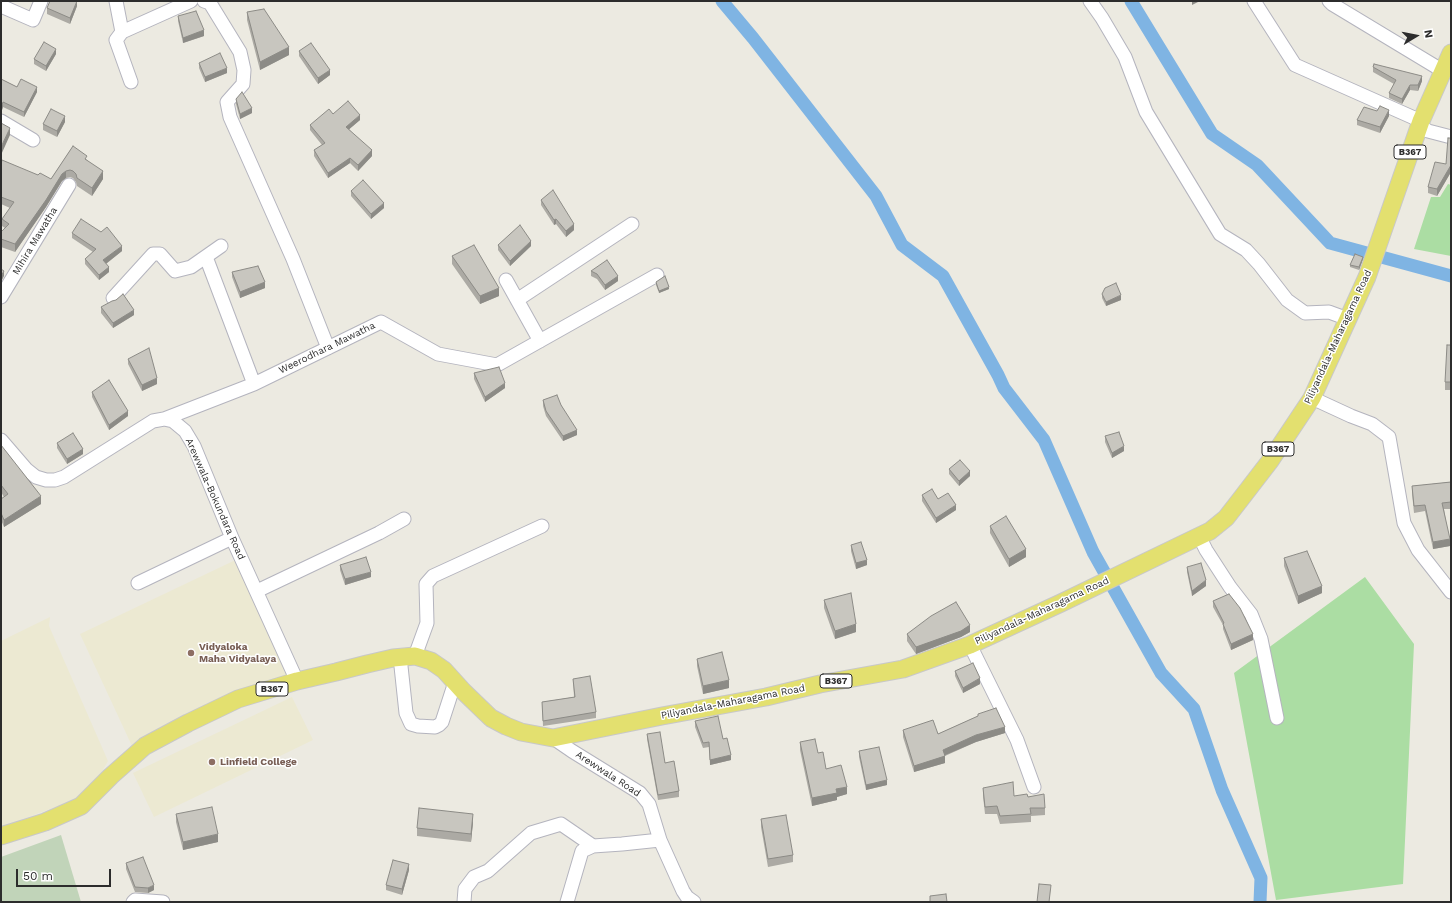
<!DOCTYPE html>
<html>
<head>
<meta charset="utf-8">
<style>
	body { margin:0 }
	#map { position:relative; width:1452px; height:903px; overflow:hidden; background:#eceae1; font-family:"Work Sans",sans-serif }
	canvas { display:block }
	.frame { position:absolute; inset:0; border:2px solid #2c2c2c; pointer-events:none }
	.north { position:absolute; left:1396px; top:16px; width:40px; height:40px; -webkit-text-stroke:3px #fff; paint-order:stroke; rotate:80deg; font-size:11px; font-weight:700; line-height:16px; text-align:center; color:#2c2c2c }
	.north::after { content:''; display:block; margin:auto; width:14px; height:18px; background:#2c2c2c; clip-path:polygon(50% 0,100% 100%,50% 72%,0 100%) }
	.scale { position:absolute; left:16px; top:869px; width:95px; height:18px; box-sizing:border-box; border:2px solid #2c2c2c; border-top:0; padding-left:5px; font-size:12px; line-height:14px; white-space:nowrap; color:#2c2c2c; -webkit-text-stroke:3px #fff; paint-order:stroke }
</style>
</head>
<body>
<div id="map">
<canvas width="1452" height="903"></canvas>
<div class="frame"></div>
<div class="north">N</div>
<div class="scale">50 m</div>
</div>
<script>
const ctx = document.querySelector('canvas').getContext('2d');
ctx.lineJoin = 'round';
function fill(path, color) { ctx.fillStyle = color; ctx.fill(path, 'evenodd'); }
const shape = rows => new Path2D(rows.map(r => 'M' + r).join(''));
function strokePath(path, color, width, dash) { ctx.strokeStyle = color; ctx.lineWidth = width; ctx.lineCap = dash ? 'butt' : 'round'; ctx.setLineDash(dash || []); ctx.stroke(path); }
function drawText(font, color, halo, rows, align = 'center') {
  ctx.font = font + ' "Work Sans",sans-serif'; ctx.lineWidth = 3; ctx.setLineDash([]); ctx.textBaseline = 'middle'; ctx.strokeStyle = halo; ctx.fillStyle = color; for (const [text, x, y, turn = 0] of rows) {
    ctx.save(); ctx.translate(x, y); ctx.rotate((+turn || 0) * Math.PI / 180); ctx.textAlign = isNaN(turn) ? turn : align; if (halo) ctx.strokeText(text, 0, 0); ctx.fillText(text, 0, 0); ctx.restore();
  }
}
fill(shape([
	[246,555,301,673,132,746,80,634],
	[50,617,49,626,108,761,90,792,61,805,1,827,1,641],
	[292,697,313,740,154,817,133,773]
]), '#ece9d2');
fill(shape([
	[1448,184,1451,185,1451,256,1414,249,1431,197,1440,197],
	[1365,577,1414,644,1403,884,1276,900,1234,673]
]), '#abdda3');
fill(shape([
	[61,835,81,902,1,902,1,857]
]), '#c1d4b9');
strokePath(shape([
	[722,1,753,38,876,196,902,245,943,276,998,375,1004,388,1044,440,1093,552,1161,673,1194,709,1222,790,1261,878,1260,902],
	[1131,1,1212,134,1257,165,1330,243,1451,276]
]), '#7fb4e3', 13);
const minor = shape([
	[116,1,122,32],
	[204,1,210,3,240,52,244,70,243,84,227,102,230,117,293,259,328,348],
	[1090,1,1102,18,1125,57,1146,112,1220,234,1246,250,1259,264,1287,300,1305,313,1329,312,1348,319],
	[1254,1,1295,65,1421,121],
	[1329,1,1332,4,1443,71],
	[1,6,33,20,41,1],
	[131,82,116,40,122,32,191,1],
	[1,121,33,140],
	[1419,125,1428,131,1451,137],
	[206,257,254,384],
	[506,280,540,341],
	[1,297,69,185],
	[113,298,153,254,160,254,175,271,191,267,221,246],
	[517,300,632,224],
	[1312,398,1351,416,1372,424,1389,437,1404,523,1418,550,1451,592],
	[164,419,254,384,381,322,438,354,497,365,657,275],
	[1,440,26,469,36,477,46,480,55,480,64,477,153,421,164,419,173,421,185,431,194,446,232,538,297,681],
	[1199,536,1206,550,1230,587,1251,614,1261,639,1277,718],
	[138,583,232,538],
	[257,591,379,533,404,519],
	[970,645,1017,740,1034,787],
	[415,656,427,623,426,584,433,576,542,526],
	[400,657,406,713,411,724,418,726,435,727,439,725,442,722,455,682],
	[553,738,572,751,640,793,649,804,660,840,683,891,687,897,694,902],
	[133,902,135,900,163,902],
	[464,902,465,889,474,877,488,871,531,833,561,824,593,846],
	[567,902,582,851,593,846,622,844,660,840]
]);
const major = shape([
	[1,836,45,822,81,806,111,776,145,746,188,723,238,699,297,681,336,672,367,664,393,658,415,656,431,661,444,670,463,691,491,718,506,726,521,732,553,738,662,716,766,697,820,684,903,669,970,645,1061,603,1210,531,1226,518,1240,500,1270,461,1312,398,1367,277,1421,121,1451,53]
]);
strokePath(minor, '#b4b4be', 15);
strokePath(major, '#c8c8c8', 19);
strokePath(minor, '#fff', 13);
strokePath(major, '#e3e06f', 17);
fill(shape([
	[77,6,70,24,47,14,47,8],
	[247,12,289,55,260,70,247,20],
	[178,16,204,36,183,43,178,21],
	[299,51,330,75,318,84,299,56],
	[56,54,46,71,34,64,34,59],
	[199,63,227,73,205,82,199,68],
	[1373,67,1422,81,1418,91,1410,90,1402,104,1389,98,1389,93,1394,84,1373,72],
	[1,79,17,87,37,92,24,117,3,107,2,110,1,109],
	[236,99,252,113,240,119,236,104],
	[333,114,360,120,349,129,372,156,358,171,350,163,328,178,314,156,314,150,322,145,310,130,310,125],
	[1389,116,1380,133,1357,125,1357,120],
	[65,122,57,137,43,130,43,124],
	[1451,138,1451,172,1437,196,1428,193,1428,187,1446,164],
	[73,146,87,160,103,179,92,196,77,186,76,182,73,178,70,177,66,178,62,181,46,207,15,252,1,247,1,232,5,228,2,226,2,219,10,208,1,204,1,164,51,179],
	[351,191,384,208,371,219,351,196],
	[541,200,574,230,566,237,556,224,554,225,541,205],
	[72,233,122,251,106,264,109,272,99,280,85,264,85,259,93,252,72,238],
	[498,245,531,246,510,266,498,250],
	[452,256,499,296,480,304,452,264],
	[1363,259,1359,270,1350,267,1350,265],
	[591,271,618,281,605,290,597,279,591,276],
	[232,272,265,288,240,298,232,277],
	[656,282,669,289,659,293,656,285],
	[1102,294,1121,300,1106,306,1102,298],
	[101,307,134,315,113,328,101,313],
	[1451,345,1451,390,1445,390,1445,382],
	[128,359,157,384,142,391,128,364],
	[474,373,505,388,485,402,474,379],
	[92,392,128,416,109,430,92,397],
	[543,400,561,405,577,435,563,441,546,416,543,406],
	[1105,436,1124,451,1112,458,1105,442],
	[57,443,83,454,67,464,57,448],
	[1,446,41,504,4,527,1,520,1,499,4,497,1,492],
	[949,469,970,476,959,486,949,474],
	[1451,482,1451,509,1444,509,1450,546,1433,549,1425,511,1414,513,1412,493,1412,486],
	[922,495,938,499,956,510,936,523,922,501],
	[990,526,1026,557,1009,567,990,533],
	[851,545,867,565,856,569,851,551],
	[1284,558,1322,593,1298,604,1284,566],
	[340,565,371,577,345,585,340,570],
	[1187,567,1206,586,1192,596,1187,572],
	[824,600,856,632,835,639,824,608],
	[1213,601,1253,640,1231,650,1223,629,1223,625,1213,607],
	[970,632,961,637,916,654,907,641,907,634],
	[697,659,729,688,703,694,697,666],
	[955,671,980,684,963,693,955,676],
	[573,679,596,712,596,718,543,726,542,702,574,697],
	[978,714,1005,733,976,742,945,756,945,763,914,772,903,737,903,730,938,734,978,716],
	[695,721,723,739,731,760,710,765,709,747,703,748,695,727],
	[647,734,665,763,679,791,679,797,658,800,647,739],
	[800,742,818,753,826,769,847,794,837,797,837,800,812,806,800,750],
	[859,751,887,785,866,790,859,757],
	[983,788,1014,796,1028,797,1045,808,1045,815,1031,816,1031,822,1000,824,997,814,985,814,983,796],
	[176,814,218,842,183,850,176,822],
	[761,819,793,855,793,862,768,867,761,827],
	[473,822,471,842,417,836,417,828],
	[126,863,154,890,148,893,135,892,126,869],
	[409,870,402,895,386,890,386,885]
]), '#acaaa4');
fill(shape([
	[77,1,77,6,70,24,70,18],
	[1192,1,1200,1,1192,5],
	[204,30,204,36,183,43,183,38],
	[289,47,289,55,260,70,260,62],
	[56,49,56,54,46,71,46,66],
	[227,68,227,73,205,82,205,77],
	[330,70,330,75,318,84,318,78],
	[1422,76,1422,81,1418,91,1418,85],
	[1410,85,1410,90,1402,104,1402,99],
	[37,87,37,92,24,117,24,112],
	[3,102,3,107,2,110,2,105],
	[252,108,252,113,240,119,240,114],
	[1389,110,1389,116,1380,133,1380,127],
	[360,115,360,120,346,132,346,127],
	[65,116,65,122,57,137,57,131],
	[10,128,10,135,1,155,1,147],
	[372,150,372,156,358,171,358,165],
	[350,158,350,163,328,178,328,173],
	[1451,165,1451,172,1437,196,1437,189],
	[66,171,66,178,62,181,46,207,15,252,15,244,62,174],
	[103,171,103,179,92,196,92,188],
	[384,203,384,208,371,219,371,214],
	[556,219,556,224,554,225,554,220],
	[574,224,574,230,566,237,566,231],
	[531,241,531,246,510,266,510,261],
	[122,246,122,251,103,266,103,260],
	[1363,257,1363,259,1359,270,1359,267],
	[109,267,109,272,99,280,99,275],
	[4,271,4,276,1,282,1,276],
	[618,276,618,281,605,290,605,285],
	[265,282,265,288,240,298,240,292],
	[669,287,669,289,659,293,659,291],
	[499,288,499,296,480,304,480,296],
	[1121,295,1121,300,1106,306,1106,302],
	[134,310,134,315,113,328,113,323],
	[157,378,157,384,142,391,142,385],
	[505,383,505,388,485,402,485,397],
	[128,411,128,416,109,430,109,425],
	[577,430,577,435,563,441,563,436],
	[1124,446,1124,451,1112,458,1112,453],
	[83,449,83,454,67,464,67,459],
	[970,471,970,476,959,486,959,481],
	[41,496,41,504,4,527,4,520],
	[956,505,956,510,936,523,936,518],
	[1450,539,1450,546,1433,549,1433,542],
	[1026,549,1026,557,1009,567,1009,559],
	[867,560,867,565,856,569,856,563],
	[371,572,371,577,345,585,345,579],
	[1206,580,1206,586,1192,596,1192,591],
	[1322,586,1322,593,1298,604,1298,596],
	[856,624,856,632,835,639,835,631],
	[970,625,970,632,961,637,916,654,916,647],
	[1253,634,1253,640,1231,650,1231,644],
	[980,678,980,684,963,693,963,688],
	[729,680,729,688,703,694,703,686],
	[1005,727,1005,733,976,742,943,756,945,756,945,763,914,772,914,766,943,750,976,735],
	[731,755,731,760,710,765,710,760],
	[887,780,887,785,866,790,866,785],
	[847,787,847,794,837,797,837,800,812,806,812,798,836,789],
	[473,814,473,822,471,842,471,834],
	[218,834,218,842,183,850,183,842],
	[409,864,409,870,402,895,402,889],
	[154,885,154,890,148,893,148,888]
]), '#8c8b86');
const building = shape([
	[50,1,77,1,70,18,47,8,50,1],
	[264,9,289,47,260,62,247,12,264,9],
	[196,11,204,30,183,38,178,16,196,11],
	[44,42,56,49,46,66,34,59,44,42],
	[311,43,330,70,318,78,299,51,311,43],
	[220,53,227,68,205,77,199,63,220,53],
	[1374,64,1422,76,1418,85,1410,85,1402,99,1389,93,1396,80,1373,67,1374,64],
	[1,79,17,87,21,79,37,87,24,112,3,102,2,105,1,104,1,79],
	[242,92,252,108,240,114,236,99,242,92],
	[348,101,360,115,346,127,372,150,358,165,350,158,328,173,314,150,325,143,310,125,329,109,333,114,348,101],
	[1380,106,1389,110,1380,127,1357,120,1364,107,1377,111,1380,106],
	[51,109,65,116,57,131,43,124,51,109],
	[1,123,10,128,1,147,1,123],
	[1448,138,1451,138,1451,165,1437,189,1428,187,1435,162,1446,164,1448,138],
	[73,146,87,156,85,159,103,171,92,188,77,178,76,174,73,171,70,170,66,171,62,174,46,200,15,244,1,239,1,232,9,224,2,219,14,202,1,197,1,164,2,160,38,175,40,173,51,179,73,146],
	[363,180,384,203,371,214,351,191,363,180],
	[553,190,574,224,566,231,556,219,554,220,541,200,553,190],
	[81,219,101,232,107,227,122,246,103,260,109,267,99,275,85,259,96,249,72,233,81,219],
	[520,225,531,241,510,261,498,245,520,225],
	[474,245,499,288,480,296,452,256,474,245],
	[1355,254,1363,257,1359,267,1350,265,1355,254],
	[607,260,618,276,605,285,597,274,591,271,607,260],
	[258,266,265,282,240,292,232,272,258,266],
	[1,269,4,271,1,276,1,269],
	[665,276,669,287,659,291,656,282,665,276],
	[1116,283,1121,295,1106,302,1102,294,1105,288,1116,283],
	[123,294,134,310,113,323,101,307,112,301,116,300,123,294],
	[1447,345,1451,345,1451,382,1445,382,1447,345],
	[149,348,157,378,142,385,128,359,149,348],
	[499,367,505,383,485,397,474,373,499,367],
	[109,380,128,411,109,425,92,392,109,380],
	[557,395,561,405,577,430,563,436,546,411,543,400,557,395],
	[1119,432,1124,446,1112,453,1105,436,1119,432],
	[73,433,83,449,67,459,57,443,73,433],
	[1,445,41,496,4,520,1,513,1,499,8,494,1,485,1,445],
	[960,460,970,471,959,481,949,469,960,460],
	[1451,482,1451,502,1442,503,1450,539,1433,542,1425,505,1414,506,1412,486,1451,482],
	[932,489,938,499,948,493,956,505,936,518,922,495,932,489],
	[1006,516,1026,549,1009,559,990,526,1006,516],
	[861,542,867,560,856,563,851,545,861,542],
	[1307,551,1322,586,1298,596,1284,558,1307,551],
	[366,557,371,572,345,579,340,565,366,557],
	[1201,563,1206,580,1192,591,1187,567,1201,563],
	[851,593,856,624,835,631,824,600,851,593],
	[1229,594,1240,608,1253,634,1231,644,1223,624,1224,623,1213,601,1229,594],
	[956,602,970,625,961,631,916,647,907,634,931,616,956,602],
	[722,652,729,680,703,686,697,659,722,652],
	[973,663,980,678,963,688,955,671,973,663],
	[590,676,596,712,543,721,542,702,575,697,573,679,590,676],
	[996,708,1005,727,976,735,943,750,945,756,914,766,903,730,933,720,938,734,978,716,978,714,996,708],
	[718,716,723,739,727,738,731,755,710,760,709,742,703,743,695,721,718,716],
	[660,732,665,763,674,761,679,791,658,795,647,734,660,732],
	[815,739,818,753,823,752,826,769,841,765,847,787,836,789,837,793,812,798,800,742,815,739],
	[879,747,887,780,866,785,859,751,879,747],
	[1013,782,1014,796,1027,794,1028,797,1044,794,1045,808,1030,808,1031,814,1000,816,997,806,985,807,983,788,1013,782],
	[212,807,218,834,183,842,176,814,212,807],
	[419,808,473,814,471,834,417,828,419,808],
	[786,815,793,855,768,859,761,819,786,815],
	[143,857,154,885,148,888,135,887,126,863,143,857],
	[393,860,409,864,402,889,386,885,393,860],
	[1039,884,1051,885,1049,902,1037,902,1039,884],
	[946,894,947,902,930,902,930,896,946,894]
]);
fill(building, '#c8c6bf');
strokePath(building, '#8c8b86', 1);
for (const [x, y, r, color] of [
	[191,653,4,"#8d6e63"],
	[212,762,4,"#8d6e63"]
]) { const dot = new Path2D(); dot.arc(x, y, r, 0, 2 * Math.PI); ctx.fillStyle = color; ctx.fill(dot); strokePath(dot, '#fff', 1.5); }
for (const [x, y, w] of [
	[1410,152,32],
	[1278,449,32],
	[836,681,32],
	[272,689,32]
]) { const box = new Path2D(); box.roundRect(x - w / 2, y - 7, w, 14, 3); ctx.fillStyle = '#fff'; ctx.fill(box); strokePath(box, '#2c2c2c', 1); }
drawText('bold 9px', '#2c2c2c', null, [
	["B367",1410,152],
	["B367",1278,449],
	["B367",836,681],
	["B367",272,689]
]);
drawText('10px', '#2c2c2c', '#fff', [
	["Mihira Mawatha",35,241,-59],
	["Piliyandala-Maharagama Road",1338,337,-65],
	["Weerodhara Mawatha",327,348,-26],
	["Arewwala-Bokundara Road",215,499,66],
	["Piliyandala-Maharagama Road",1042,611,-25],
	["Piliyandala-Maharagama Road",733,702,-11],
	["Arewwala Road",608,774,33]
]);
drawText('bold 10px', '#785e54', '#fff', [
	["Vidyaloka",199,647],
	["Maha Vidyalaya",199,659],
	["Linfield College",220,762]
], 'left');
</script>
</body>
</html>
